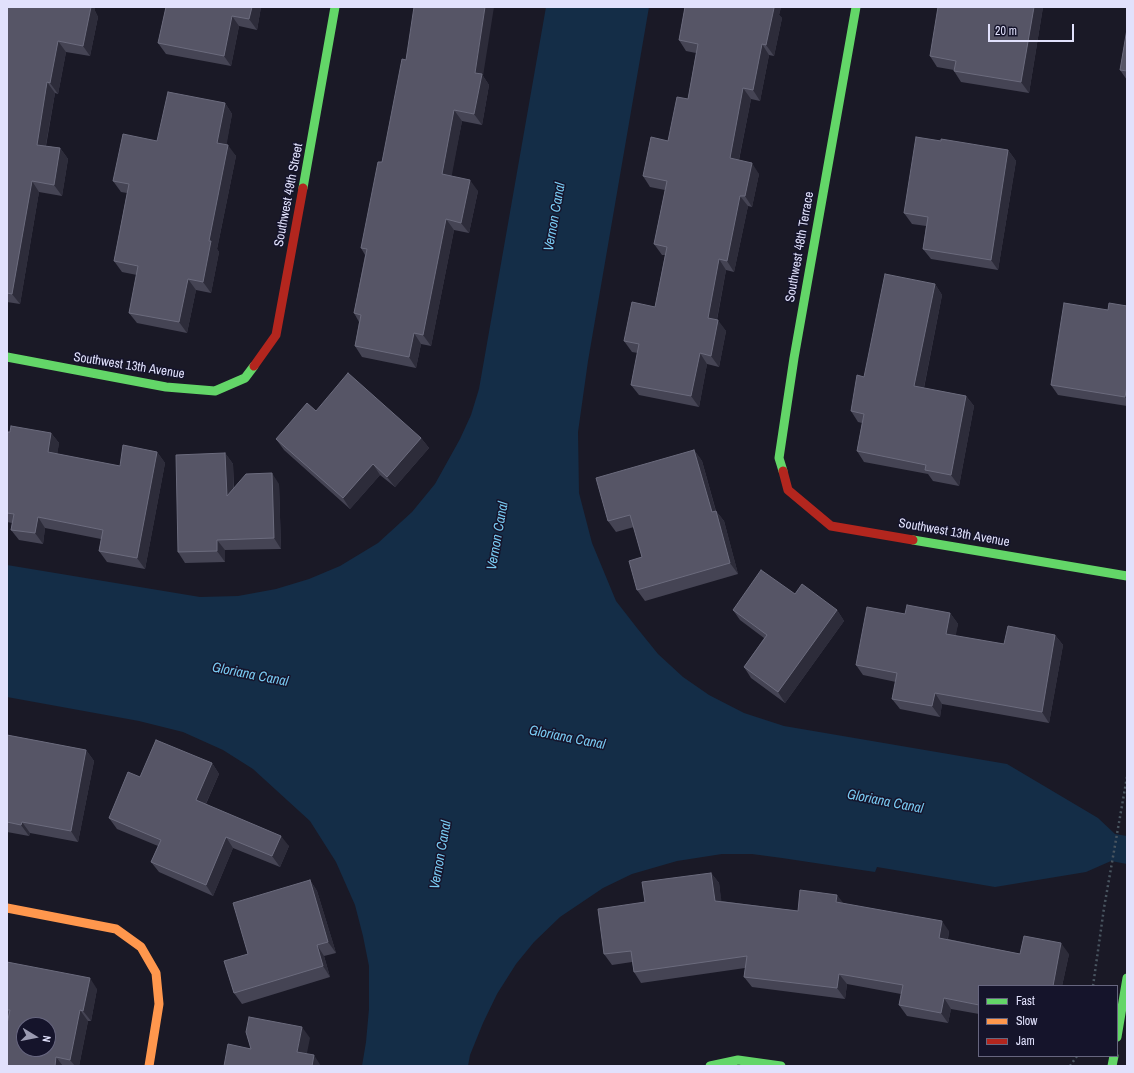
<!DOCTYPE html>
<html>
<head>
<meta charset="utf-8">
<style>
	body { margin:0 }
	#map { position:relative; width:1134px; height:1073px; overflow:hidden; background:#1a1926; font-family:"Archivo Narrow",sans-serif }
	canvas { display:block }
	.frame { position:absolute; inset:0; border:8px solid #e1e1fc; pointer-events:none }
	.legend { position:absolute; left:978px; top:985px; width:140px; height:72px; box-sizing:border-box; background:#15142b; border:1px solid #67667f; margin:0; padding:5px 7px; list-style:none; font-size:12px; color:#e1e1fc }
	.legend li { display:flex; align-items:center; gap:8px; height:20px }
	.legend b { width:20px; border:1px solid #67667f }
	.north { position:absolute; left:16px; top:1017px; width:40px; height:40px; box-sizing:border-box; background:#15142b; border:1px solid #67667f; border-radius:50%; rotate:100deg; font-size:11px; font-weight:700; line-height:16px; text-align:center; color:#e1e1fc }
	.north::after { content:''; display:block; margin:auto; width:14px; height:18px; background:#9b9bb1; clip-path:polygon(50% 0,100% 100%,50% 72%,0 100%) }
	.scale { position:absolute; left:988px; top:24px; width:86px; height:18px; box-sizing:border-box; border:2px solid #e1e1fc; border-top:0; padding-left:5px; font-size:12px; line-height:14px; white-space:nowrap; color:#e1e1fc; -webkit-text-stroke:3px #15142b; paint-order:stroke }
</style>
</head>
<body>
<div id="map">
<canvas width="1134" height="1073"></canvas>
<div class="frame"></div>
<ul class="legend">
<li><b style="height:5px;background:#63d668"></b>Fast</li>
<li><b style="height:5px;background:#ff974d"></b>Slow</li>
<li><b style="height:5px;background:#b3261e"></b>Jam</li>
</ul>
<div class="north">N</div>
<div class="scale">20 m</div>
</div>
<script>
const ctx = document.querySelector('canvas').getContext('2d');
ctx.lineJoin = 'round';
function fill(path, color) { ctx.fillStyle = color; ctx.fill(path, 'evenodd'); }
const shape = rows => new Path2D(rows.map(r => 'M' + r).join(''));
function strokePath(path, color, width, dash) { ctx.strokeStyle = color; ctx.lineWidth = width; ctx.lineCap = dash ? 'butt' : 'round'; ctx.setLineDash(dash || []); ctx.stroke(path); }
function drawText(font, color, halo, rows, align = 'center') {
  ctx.font = font + ' "Archivo Narrow",sans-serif'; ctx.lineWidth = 3; ctx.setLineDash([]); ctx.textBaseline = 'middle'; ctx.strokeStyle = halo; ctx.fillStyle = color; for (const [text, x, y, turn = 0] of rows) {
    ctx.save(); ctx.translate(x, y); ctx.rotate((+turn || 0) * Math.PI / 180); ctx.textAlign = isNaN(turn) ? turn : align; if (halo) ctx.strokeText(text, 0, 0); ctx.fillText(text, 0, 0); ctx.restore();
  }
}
fill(shape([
	[546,7,649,7,588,361,578,432,579,493,592,543,616,601,637,628,658,654,683,677,709,695,744,713,784,726,1007,764,1098,818,1115,834,1127,836,1127,864,1111,861,1086,872,995,887,877,867,875,872,782,858,752,854,722,854,677,861,632,874,603,888,560,917,534,942,516,964,497,994,483,1023,470,1055,468,1066,362,1066,366,1042,369,1009,369,966,363,936,355,905,336,862,310,821,253,769,223,750,183,732,139,721,7,697,7,565,200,597,238,596,276,589,309,579,340,566,378,543,412,512,435,484,460,439,471,415,479,389]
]), '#142d47');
strokePath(shape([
	[1093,986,1104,908,1127,777],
	[1070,1066,1077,1056]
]), '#495560', 2.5, [2, 3]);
strokePath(shape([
	[303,188,335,7],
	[7,357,166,387,215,391,245,378,254,366],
	[783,471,779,458,794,358,856,7],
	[913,540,1127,576],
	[1117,1037,1127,978],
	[710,1066,738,1060,781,1066],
	[1112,1066,1114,1056]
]), '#63d668', 9);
strokePath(shape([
	[7,908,116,929,141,947,156,973,159,1004,149,1066]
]), '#ff974d', 9);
strokePath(shape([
	[254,366,276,335,303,188],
	[783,471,788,490,831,526,913,540]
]), '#b3261e', 9);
fill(shape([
	[7,7,95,7,95,11,98,17,90,56,66,52,58,94,55,93,46,146,60,148,68,159,62,196,39,192,20,304,7,302],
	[166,7,261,7,257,30,239,26,231,66,166,54,158,43],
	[685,7,781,7,779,15,782,18,774,56,769,55,760,101,751,99,739,160,759,174,752,207,748,206,734,272,726,270,717,320,726,331,719,367,707,364,699,407,639,395,631,385,638,353,632,352,624,341,655,307,665,255,662,255,654,244,665,190,650,187,643,176,668,141,688,99,696,53,686,51,679,40],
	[1043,7,1029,93,961,82,954,71,954,70,937,67,930,56],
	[1127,29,1127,80,1120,70],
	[406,60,483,76,489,85,482,125,462,121,451,176,478,191,469,233,454,230,431,346,421,344,416,368,362,357,355,346,359,322,354,313,365,255,361,248,382,162],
	[225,103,232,114,226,145,236,156,217,249,219,252,211,293,196,290,187,333,137,323,129,313,137,275,122,272,114,261,127,193,121,192,113,181,157,141],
	[941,141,1008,150,1016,161,998,270,931,259,923,249,926,226,912,224,904,213],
	[935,284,942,295,924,388,966,396,974,406,959,486,933,481,928,474,864,462,857,451,862,423,858,422,851,411,864,377],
	[1127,306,1127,406,1058,395,1051,385,1108,310],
	[316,411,421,438,429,448,395,487,380,475,350,509,284,450,276,439],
	[7,432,51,433,59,443,57,454,120,466,157,452,165,463,145,569,107,562,99,551,101,539,45,528,43,544,19,540,11,530,12,523,7,522],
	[694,450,702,461,716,511,724,521,738,574,645,601,637,590,642,557,634,527,616,532,608,521],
	[225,453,233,464,234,488,279,484,281,549,225,550,225,562,185,563,178,552],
	[795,594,837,610,844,621,785,703,751,678,744,667,764,638,740,620,733,610],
	[950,613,958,624,955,636,1004,644,1055,635,1063,645,1049,723,942,704,940,717,900,709,892,699,896,682,863,675,856,665,905,614],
	[7,735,86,750,94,761,78,842,30,833,29,836,7,832],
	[212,763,219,774,206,804,289,846,280,867,233,848,213,896,159,872,151,862,158,846,117,829,109,818,140,777],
	[711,873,719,883,721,901,798,911,843,903,949,931,948,939,1020,954,1069,954,1062,986,979,986,979,1014,951,1009,948,1023,907,1016,899,1005,901,994,847,984,845,999,752,987,744,977,745,968,641,983,634,972,632,962,612,965,604,954,645,902],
	[310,880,317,891,336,953,324,956,330,977,242,1004,234,993,248,954],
	[7,962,97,989,91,1021,88,1021,79,1066,7,1066,8,1019,7,1019]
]), '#454454');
fill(shape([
	[87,7,95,7,95,11,98,17,90,56,83,46],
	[252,7,261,7,257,30,249,19],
	[485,7,494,7,483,76,489,85,482,125,474,114,475,73],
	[771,7,781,7,779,15,782,18,774,56,766,45],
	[1034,7,1043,7,1029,93,1021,82],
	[232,16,239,26,231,66,224,56],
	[58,41,66,52,58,94,50,83],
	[762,44,769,55,760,101,753,90],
	[47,82,55,93,44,155,37,145],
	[743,88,751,99,737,169,730,158],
	[225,103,232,114,225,154,217,143],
	[454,110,462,121,450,185,442,174],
	[228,145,236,156,217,249,219,252,211,293,203,282,209,241],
	[60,148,68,159,62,196,54,185],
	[1008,150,1016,161,998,270,991,260],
	[752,163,759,174,752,207,745,196],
	[470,180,478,191,469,233,461,223],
	[32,181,39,192,20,304,12,294],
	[740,196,748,206,734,272,727,261],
	[446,219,454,230,431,346,423,335],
	[719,259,726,270,715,329,708,318],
	[188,279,196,290,187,333,179,322],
	[935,284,942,295,922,397,914,386],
	[718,320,726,331,719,367,711,356],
	[414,333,421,344,416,368,409,357],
	[700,353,707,364,699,407,691,396],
	[1127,386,1127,399,1125,397],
	[966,396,974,406,959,486,951,475],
	[51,433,59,443,56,463,48,452],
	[421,438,429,448,395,487,387,477],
	[694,450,702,461,719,523,712,512],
	[157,452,165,463,145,569,137,558],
	[225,453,233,464,234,507,227,496],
	[373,464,380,475,350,509,343,498],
	[272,473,279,484,281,549,274,538],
	[716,511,724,521,738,574,730,563],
	[38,517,45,528,43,544,35,533],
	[217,540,225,550,225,562,217,551],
	[837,610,844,621,785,703,778,692],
	[950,613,958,624,954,645,946,634],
	[1055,635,1063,645,1049,723,1042,712],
	[935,693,942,704,940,717,932,706],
	[86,750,94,761,78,842,71,831],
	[212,763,219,774,203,810,196,800],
	[22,822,30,833,29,836,21,825],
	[281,836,289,846,280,867,272,856],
	[226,837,233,848,213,896,206,885],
	[711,873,719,883,723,912,715,901],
	[310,880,317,891,336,953,328,942],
	[837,895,845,905,836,902],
	[942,921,949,931,946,948,939,938],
	[1061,943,1069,954,1062,986,1053,986],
	[317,945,324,956,330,977,323,966],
	[839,974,847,984,845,999,837,988],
	[90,978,97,989,91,1021,83,1011],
	[944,998,951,1009,948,1023,941,1013],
	[80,1010,88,1021,79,1066,75,1066,70,1060],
	[302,1027,310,1038,305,1063,297,1052],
	[314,1055,321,1066,312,1066],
	[56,1057,63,1066,55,1066]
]), '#2d2c3a');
const building = shape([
	[7,7,91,7,83,46,58,41,50,83,47,82,37,145,60,148,54,185,32,181,12,294,7,293,7,7],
	[166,7,252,7,249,19,232,16,224,56,158,43,166,7],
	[414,7,485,7,475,73,482,74,474,114,454,110,442,174,470,180,461,223,446,219,423,335,414,333,409,357,355,346,361,315,354,313,367,249,361,248,378,162,382,162,402,59,406,60,414,7],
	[685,7,771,7,774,8,766,45,762,44,753,90,743,88,730,158,752,163,745,196,740,196,727,261,719,259,708,318,718,320,711,356,700,353,691,396,631,385,639,344,624,341,632,302,655,307,667,247,654,244,667,181,643,176,651,137,668,141,677,97,688,99,698,44,679,40,685,7],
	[938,7,1034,7,1021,82,954,71,956,61,930,56,938,7],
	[1127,29,1127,71,1120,70,1127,29],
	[168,92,225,103,217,143,228,145,209,241,211,241,203,282,188,279,179,322,129,313,138,266,114,261,129,184,113,181,123,134,157,141,168,92],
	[916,137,941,141,941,139,1008,150,991,260,923,249,928,217,904,213,916,137],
	[885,274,935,284,914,386,966,396,951,475,925,470,926,465,857,451,864,414,851,411,857,375,864,377,885,274],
	[1064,303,1108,310,1109,303,1127,306,1127,386,1125,397,1051,385,1064,303],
	[348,373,421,438,387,477,373,464,343,498,276,439,307,403,316,411,348,373],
	[11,426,51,433,48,452,120,466,123,445,157,452,137,558,99,551,103,530,38,517,35,533,11,530,14,514,7,513,7,432,10,432,11,426],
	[694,450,712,512,716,511,730,563,637,590,629,561,642,557,630,515,608,521,596,478,694,450],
	[225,453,227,496,246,474,272,473,274,538,217,540,217,551,178,552,176,455,225,453],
	[761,570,795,594,802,584,837,610,778,692,744,667,767,635,733,610,761,570],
	[907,605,950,613,946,634,1004,644,1008,626,1055,635,1042,712,935,693,932,706,892,699,897,673,856,665,867,607,905,614,907,605],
	[7,735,86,750,71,831,22,822,21,825,7,822,7,735],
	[156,740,212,763,196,800,281,836,272,856,226,837,206,885,151,862,161,840,109,818,128,772,140,777,156,740],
	[711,873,715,901,798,911,800,890,837,895,836,902,942,921,939,938,1020,954,1024,936,1061,943,1053,986,979,986,979,1005,944,998,941,1013,899,1005,903,985,839,974,837,988,744,977,747,956,634,972,631,951,604,954,598,909,645,902,642,882,711,873],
	[310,880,328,942,317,945,323,966,234,993,224,961,248,954,233,903,310,880],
	[7,962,90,978,83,1011,80,1010,70,1060,56,1057,55,1066,7,1066,7,1024,10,1010,7,1010,7,962],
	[24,1025,48,1025,48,1049,24,1049,24,1025],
	[249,1017,302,1027,297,1052,314,1055,312,1066,224,1066,228,1044,251,1049,246,1032,249,1017]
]);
fill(building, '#565566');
strokePath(building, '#6b6b7d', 1);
drawText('13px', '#e1e1fc', '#15142b', [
	["Southwest 49th Street",289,195,-79],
	["Southwest 48th Terrace",800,247,-80],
	["Southwest 13th Avenue",129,366,9],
	["Southwest 13th Avenue",954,533,10]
]);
drawText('italic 14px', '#79caf2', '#15142b', [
	["Vernon Canal",555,217,-80],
	["Vernon Canal",498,536,-80],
	["Gloriana Canal",250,675,11],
	["Gloriana Canal",567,738,11],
	["Gloriana Canal",885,802,11],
	["Vernon Canal",441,855,-80]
]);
</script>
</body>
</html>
